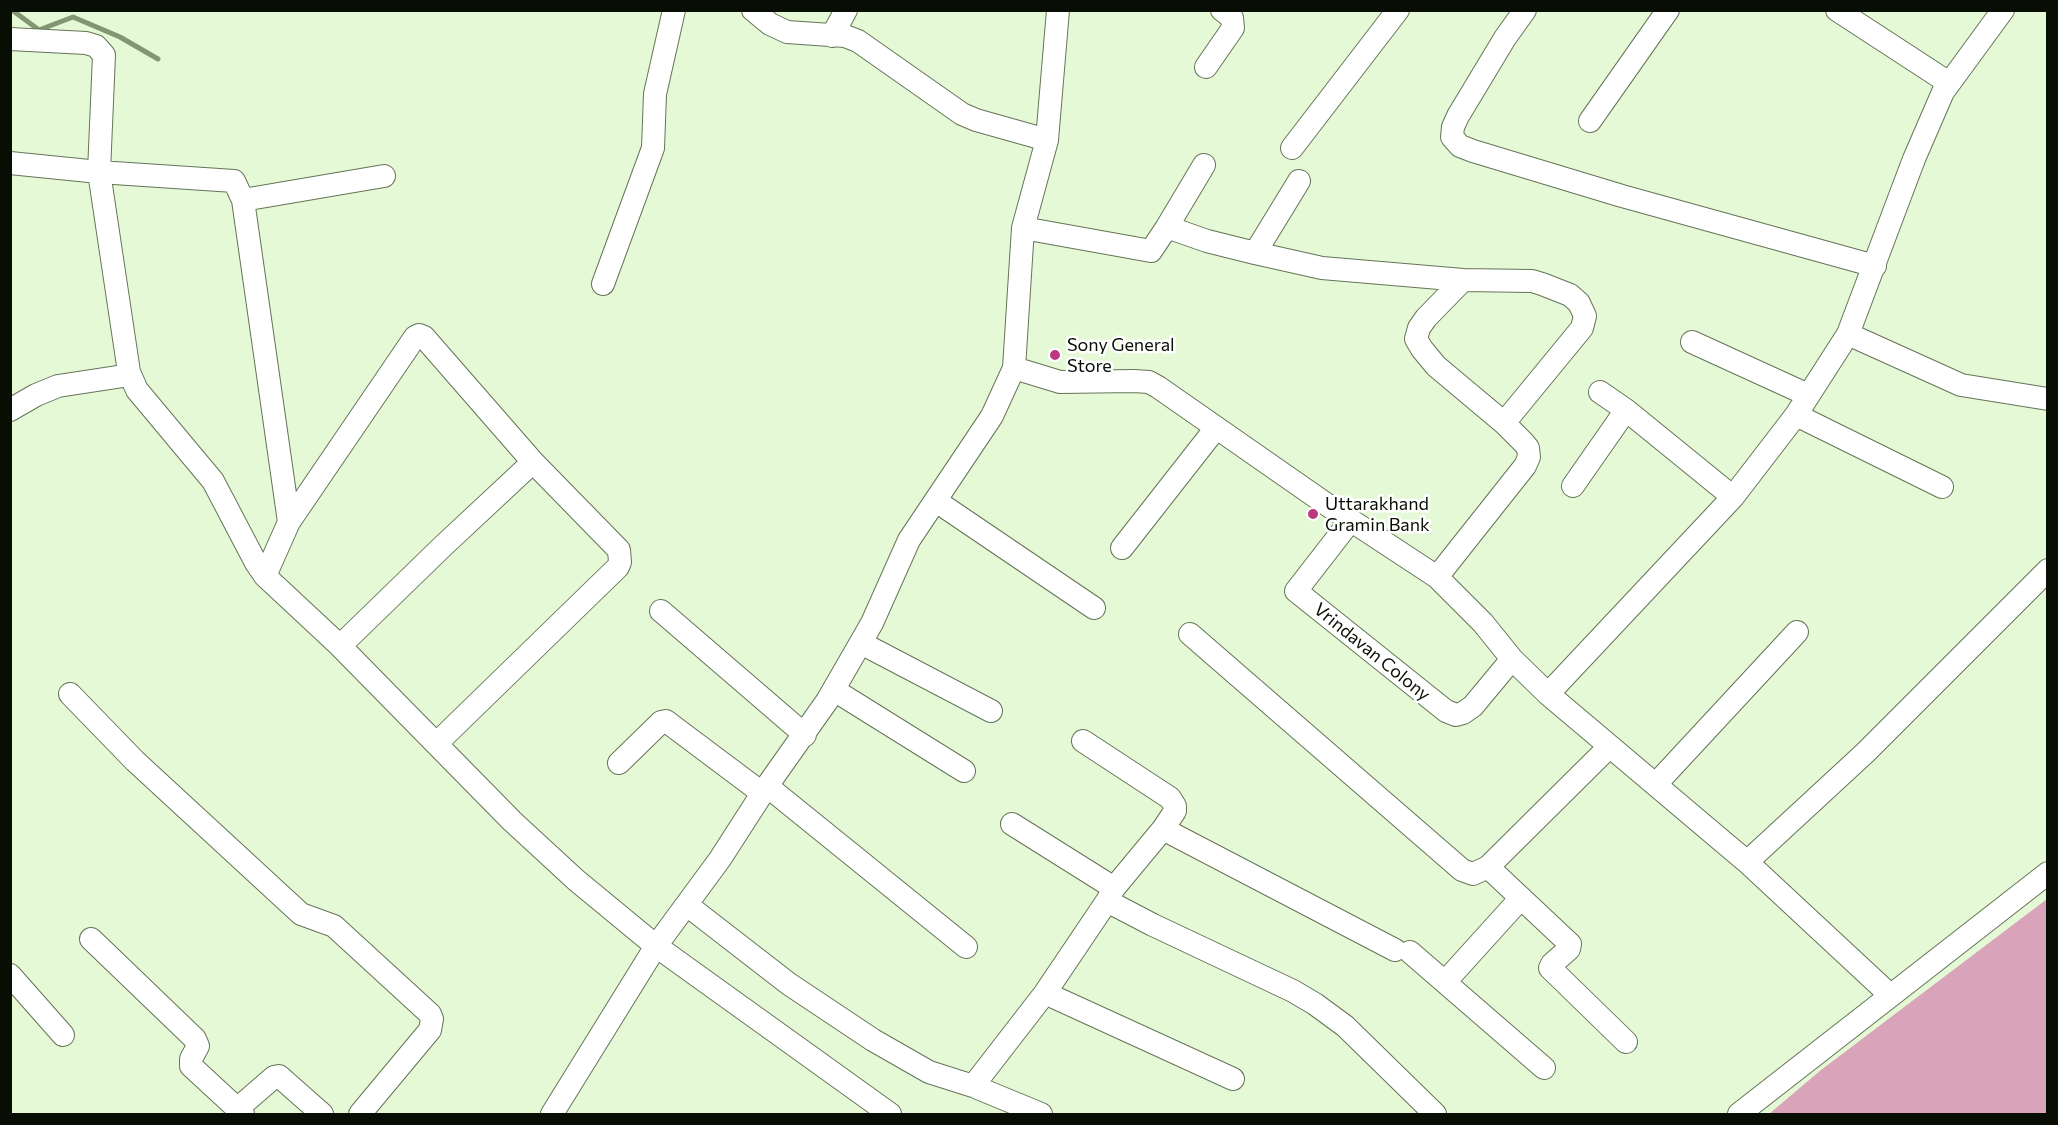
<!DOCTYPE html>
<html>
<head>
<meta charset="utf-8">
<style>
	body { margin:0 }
	#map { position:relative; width:2058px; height:1125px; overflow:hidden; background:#e6f9d7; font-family:Commissioner,sans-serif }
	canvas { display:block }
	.frame { position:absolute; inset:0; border:12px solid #080e04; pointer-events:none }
</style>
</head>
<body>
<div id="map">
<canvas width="2058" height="1125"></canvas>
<div class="frame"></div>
</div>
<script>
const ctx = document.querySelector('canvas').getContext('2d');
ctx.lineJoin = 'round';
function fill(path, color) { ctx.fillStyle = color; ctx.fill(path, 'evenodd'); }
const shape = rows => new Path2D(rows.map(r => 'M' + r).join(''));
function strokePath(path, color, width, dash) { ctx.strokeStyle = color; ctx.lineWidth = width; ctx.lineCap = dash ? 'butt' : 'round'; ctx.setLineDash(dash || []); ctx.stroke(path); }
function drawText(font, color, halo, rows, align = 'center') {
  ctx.font = font + ' Commissioner,sans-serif'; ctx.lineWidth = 5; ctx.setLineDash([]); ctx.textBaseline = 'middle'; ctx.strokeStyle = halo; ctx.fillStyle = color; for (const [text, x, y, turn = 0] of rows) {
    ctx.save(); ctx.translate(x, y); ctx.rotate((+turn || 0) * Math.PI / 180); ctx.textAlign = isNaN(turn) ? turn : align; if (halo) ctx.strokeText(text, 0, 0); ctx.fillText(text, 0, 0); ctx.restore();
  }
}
fill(shape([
	[2047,899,2047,1114,1769,1114,1821,1070]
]), '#d9a4ba');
strokePath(shape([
	[12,10,39,30,73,17,120,37,158,59]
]), '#829672', 5);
const minor = shape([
	[753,10,770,24,787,32,845,36,858,41,962,114,976,120,1047,140],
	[1525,10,1505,38,1458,116,1453,127,1452,137,1460,146,1473,151,1622,196,1875,266],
	[1837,10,1949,83],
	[832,36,846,10],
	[10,39,86,43,96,46,104,55,99,172,129,372,137,390,213,481,256,563,265,576,340,646,512,821,576,880,656,946,890,1114],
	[1206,67,1233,28,1232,18,1222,10],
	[1590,121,1668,10],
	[1292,148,1398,10],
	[10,163,99,172,234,181,243,200,289,522,265,576],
	[243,200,384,176],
	[1167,227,1204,165],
	[1023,228,1151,251,1167,227,1207,241,1255,253,1299,181],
	[1255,253,1322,268,1463,280,1426,318,1419,328,1416,339,1422,349,1436,366,1504,423,1524,443,1528,448,1529,457,1525,466,1437,577],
	[1463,280,1532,281,1542,284,1570,295,1579,303,1585,316,1582,328,1504,423],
	[603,284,653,148,655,94,674,10],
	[1848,334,1961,385,2048,399],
	[1692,342,1808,395],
	[1014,368,1060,382,1134,381,1149,382,1158,387,1326,504,1437,577,1483,623,1512,659,1548,694,1733,497,1796,415,1848,334,1914,159,1943,92,2003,10],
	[1600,392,1626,410,1733,497],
	[10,410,36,395,58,386,130,375],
	[1796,415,1942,487],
	[1573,486,1626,410],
	[936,501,1094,608],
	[1351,520,1296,591,1446,711,1456,715,1463,713,1473,706,1512,659],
	[289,522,415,337,419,335,424,337,533,462],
	[1122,548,1216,428],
	[661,611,805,735],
	[1190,634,1462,870,1473,874,1488,867,1609,747],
	[861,643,991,711],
	[340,646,442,547,533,462,619,550,620,562,618,567,437,743],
	[834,690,964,771],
	[70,694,135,761,301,914,334,926,430,1014,432,1019,430,1030,360,1114],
	[1548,694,1747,862,1890,995],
	[1083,741,1170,798,1175,806,1175,811,1163,829],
	[619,763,661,722,666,721,762,793],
	[1656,784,1797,632],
	[767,786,966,947],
	[1012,824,1114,888],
	[1747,862,1865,753,2048,570],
	[1488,867,1570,944,1569,949,1552,964,1550,968,1626,1042],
	[1107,901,1153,925,1293,991,1315,1004,1345,1026,1435,1114],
	[687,905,789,984,873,1040,929,1072,973,1086,1041,1114],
	[91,939,195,1039,198,1046,191,1059,191,1066,243,1114],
	[1410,952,1544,1068],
	[10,975,63,1035],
	[1445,982,1521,898],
	[1045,993,1233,1079],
	[973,1086,1045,993,1107,901,1114,888,1163,829,1395,950],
	[237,1109,274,1077,279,1076,322,1114],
	[552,1114,656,946,720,859,767,786,827,701,872,623,909,540,992,416,1014,368,1023,228,1047,140,1058,10],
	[1739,1114,2048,873]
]);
strokePath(minor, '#657457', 24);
strokePath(minor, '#fff', 22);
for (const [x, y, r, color] of [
	[1055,355,6,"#bd397e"],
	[1313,514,6,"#bd397e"]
]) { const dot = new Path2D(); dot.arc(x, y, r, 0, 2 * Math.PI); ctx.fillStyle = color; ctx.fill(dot); strokePath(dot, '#fff', 2); }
drawText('18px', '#080e04', '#fff', [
	["Sony General",1067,345],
	["Store",1067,366],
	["Uttarakhand",1325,504],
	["Gramin Bank",1325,525]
], 'left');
drawText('18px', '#080e04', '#fff', [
	["Vrindavan Colony",1372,652,39]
]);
</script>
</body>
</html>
